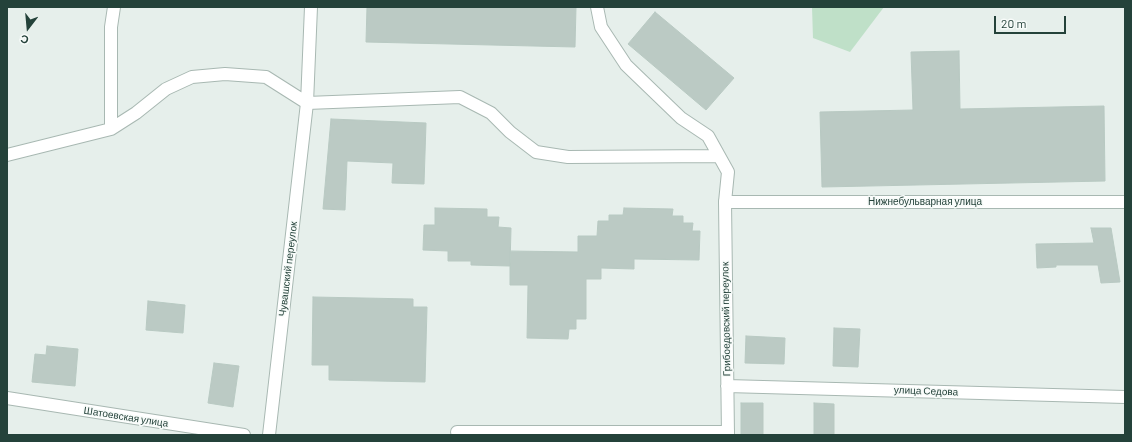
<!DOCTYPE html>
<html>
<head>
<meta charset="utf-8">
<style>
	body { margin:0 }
	#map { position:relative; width:1132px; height:442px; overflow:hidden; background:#e6efeb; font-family:Barlow,sans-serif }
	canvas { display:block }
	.frame { position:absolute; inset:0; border:8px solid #24423a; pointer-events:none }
	.north { position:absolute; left:8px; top:8px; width:40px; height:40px; -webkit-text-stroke:3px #f7fbf9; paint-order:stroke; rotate:196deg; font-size:11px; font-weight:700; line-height:16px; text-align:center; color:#24423a }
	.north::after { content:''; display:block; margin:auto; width:14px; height:18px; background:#24423a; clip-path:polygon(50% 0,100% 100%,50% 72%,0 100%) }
	.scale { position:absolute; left:994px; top:16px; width:72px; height:18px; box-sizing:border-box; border:2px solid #24423a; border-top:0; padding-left:5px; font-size:12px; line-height:14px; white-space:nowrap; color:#24423a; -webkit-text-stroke:3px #f7fbf9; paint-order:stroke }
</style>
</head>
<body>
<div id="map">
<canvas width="1132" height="442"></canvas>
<div class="frame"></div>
<div class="north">С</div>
<div class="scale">20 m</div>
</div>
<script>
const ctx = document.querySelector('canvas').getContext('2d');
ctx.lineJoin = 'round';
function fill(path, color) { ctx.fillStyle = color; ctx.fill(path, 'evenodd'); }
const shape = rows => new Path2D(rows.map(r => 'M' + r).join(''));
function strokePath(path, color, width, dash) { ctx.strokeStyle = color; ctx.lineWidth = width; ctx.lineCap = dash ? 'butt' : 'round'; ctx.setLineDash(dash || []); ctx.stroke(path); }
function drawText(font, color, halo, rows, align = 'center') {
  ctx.font = font + ' Barlow,sans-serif'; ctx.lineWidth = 3; ctx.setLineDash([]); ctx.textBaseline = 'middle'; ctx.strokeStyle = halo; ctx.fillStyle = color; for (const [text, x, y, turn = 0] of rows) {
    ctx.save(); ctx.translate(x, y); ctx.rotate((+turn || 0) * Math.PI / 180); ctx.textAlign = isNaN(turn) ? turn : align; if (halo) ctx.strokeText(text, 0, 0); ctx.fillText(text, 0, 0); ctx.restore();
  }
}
fill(shape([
	[812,7,884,7,850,52,813,38]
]), '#bfe0c8');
const building = shape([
	[367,7,576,7,575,47,366,42,367,7],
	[655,12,734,78,706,110,628,44,655,12],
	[959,51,960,109,1104,106,1105,181,822,187,820,112,913,110,911,52,959,51],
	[331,119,426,123,424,184,392,183,393,163,347,161,345,210,323,209,331,119],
	[435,208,487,209,487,217,499,217,498,227,511,228,510,266,471,265,471,261,448,261,448,251,423,250,424,225,435,225,435,208],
	[624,208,673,209,672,216,683,216,683,223,693,223,692,231,700,231,699,260,634,259,634,269,601,268,601,279,586,279,586,319,576,319,576,329,569,329,568,339,527,338,528,285,510,285,510,251,578,252,578,236,597,236,598,221,609,221,609,215,623,215,624,208],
	[1091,228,1111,228,1120,282,1101,283,1098,265,1056,265,1056,267,1037,268,1036,244,1094,243,1091,228],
	[313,297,413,299,413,307,427,307,425,382,329,380,329,365,312,365,313,297],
	[148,301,185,305,183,333,146,330,148,301],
	[834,328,860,329,858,367,833,366,834,328],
	[746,336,785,338,784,364,745,363,746,336],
	[47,346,78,349,75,386,32,382,35,354,46,355,47,346],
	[214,363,239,366,233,407,208,403,214,363],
	[741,403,763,403,763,435,741,435,741,403],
	[814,403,834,404,834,435,814,435,814,403]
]);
fill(building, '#bbcac4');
strokePath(building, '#b8c9c2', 1);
const lane = shape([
	[597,7,601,27,626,65,681,118,708,136,728,172,725,202],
	[307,103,460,97,491,113,510,132,536,152,568,157,719,156],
	[457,432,728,432]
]);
const street = shape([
	[111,129,111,27,114,7],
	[7,155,111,129,136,113,166,89,192,77,225,74,266,77,307,103],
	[727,386,1125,397],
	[7,398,244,435],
	[269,435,307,103,311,7],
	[728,435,725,202,1125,202]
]);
strokePath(lane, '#a8b8b2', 14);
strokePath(street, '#a8b8b2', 14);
strokePath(lane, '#fff', 12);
strokePath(street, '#fff', 12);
drawText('10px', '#24423a', '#f7fbf9', [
	["Нижнебульварная улица",925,202],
	["Чувашский переулок",288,269,-83],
	["Грибоедовский переулок",726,319,-91],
	["улица Седова",926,391,2],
	["Шатоевская улица",126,417,9]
]);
</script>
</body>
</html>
